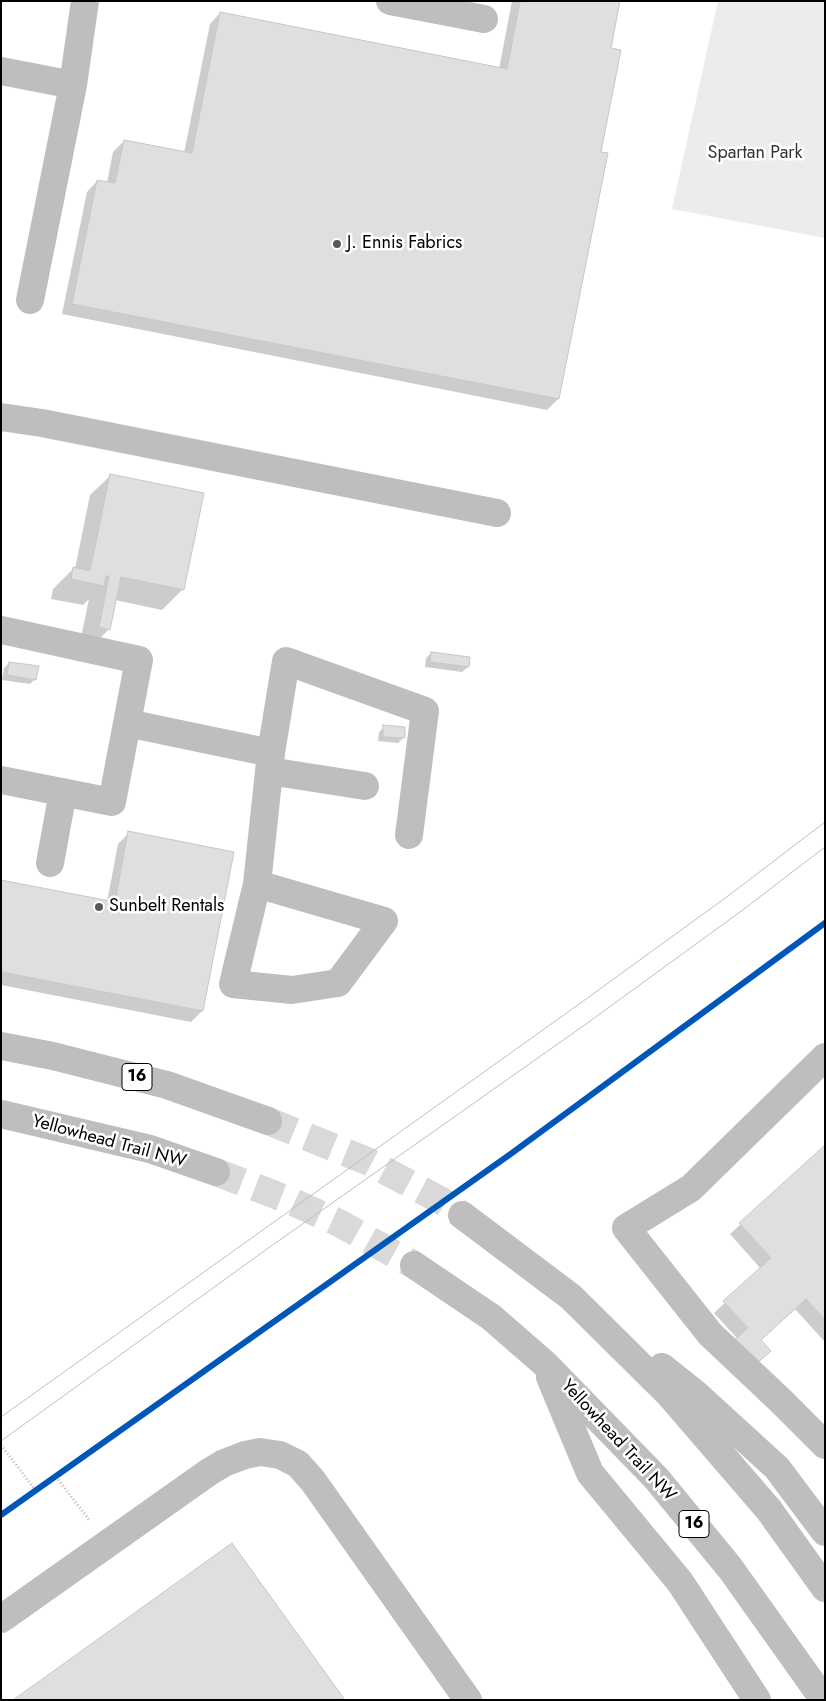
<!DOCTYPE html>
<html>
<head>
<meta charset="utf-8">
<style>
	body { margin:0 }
	#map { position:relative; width:826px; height:1701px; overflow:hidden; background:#fff; font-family:Jost,sans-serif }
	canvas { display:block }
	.frame { position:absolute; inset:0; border:2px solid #000; pointer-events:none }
</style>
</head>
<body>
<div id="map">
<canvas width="826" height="1701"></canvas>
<div class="frame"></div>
</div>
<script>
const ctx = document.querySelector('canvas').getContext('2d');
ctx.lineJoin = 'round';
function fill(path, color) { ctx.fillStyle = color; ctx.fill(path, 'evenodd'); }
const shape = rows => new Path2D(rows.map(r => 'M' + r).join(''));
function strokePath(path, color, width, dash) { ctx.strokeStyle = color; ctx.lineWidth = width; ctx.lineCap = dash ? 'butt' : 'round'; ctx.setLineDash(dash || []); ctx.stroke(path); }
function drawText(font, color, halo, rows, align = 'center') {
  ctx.font = font + ' Jost,sans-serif'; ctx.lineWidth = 5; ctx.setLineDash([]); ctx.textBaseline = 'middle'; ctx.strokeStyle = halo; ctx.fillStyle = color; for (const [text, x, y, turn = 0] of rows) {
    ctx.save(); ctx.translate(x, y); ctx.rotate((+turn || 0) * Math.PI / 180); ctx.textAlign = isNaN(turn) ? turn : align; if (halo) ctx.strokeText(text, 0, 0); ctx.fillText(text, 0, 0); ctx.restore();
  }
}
fill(shape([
	[718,1,825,1,825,238,672,209]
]), '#ececec');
fill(shape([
	[512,1,619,1,609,49,600,153,606,154,558,399,547,410,62,314,87,192,97,181,107,183,113,152,124,141,184,153,210,24,220,13,499,69],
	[111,475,202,494,182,590,162,610,115,600,109,629,89,650,79,647,89,599,83,605,51,599,53,589,73,569,75,569,90,495],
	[431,653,468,667,462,672,425,667,426,658],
	[9,663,35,679,30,684,2,680,4,668],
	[384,727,404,729,403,738,398,743,378,741,379,732],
	[129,833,202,1011,191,1022,1,985,1,881,107,902,118,844],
	[825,1147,825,1342,795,1309,760,1340,769,1351,759,1362,714,1313,761,1269,730,1234]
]), '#0003');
const building = shape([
	[520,1,620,1,611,48,621,50,601,152,608,153,559,399,72,304,97,180,115,183,124,140,192,153,220,12,507,69,520,1],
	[110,474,204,493,184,590,121,577,110,630,99,627,109,576,106,576,104,586,71,579,73,567,90,571,110,474],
	[431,652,470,657,469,667,430,662,431,652],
	[9,662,39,666,36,680,7,675,9,662],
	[383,725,405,727,405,738,383,737,383,725],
	[128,831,234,852,203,1011,1,972,1,880,115,902,128,831],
	[825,1145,825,1320,806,1299,761,1340,771,1351,754,1366,732,1342,748,1328,723,1301,771,1258,739,1223,825,1145],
	[232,1543,345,1700,13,1700,232,1543]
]);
fill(building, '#dfdfdf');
strokePath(building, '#c7c7c7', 1);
strokePath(shape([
	[268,1121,367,1161,440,1200,462,1215],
	[216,1172,291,1201,339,1223,414,1265]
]), '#d9d9d9', 28, [28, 14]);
strokePath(shape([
	[1,1445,36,1491],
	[56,1477,90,1521]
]), '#b9b9b9', 3, [1, 2.5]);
strokePath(shape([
	[390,1,484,19],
	[1,71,73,85,85,1],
	[30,300,73,85],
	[1,417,42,423,497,513],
	[1,630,139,660,112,802,1,780],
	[127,723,271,753,257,884,233,984,292,990,338,983,384,921,257,884],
	[271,753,286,661,425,711,409,835],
	[269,771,365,786],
	[50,863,63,792],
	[825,1057,691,1188,626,1228,710,1334,781,1401,825,1445],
	[1,1619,209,1472,224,1463,245,1455,260,1452,280,1455,298,1464,313,1481,468,1700]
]), '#bebebe', 28);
strokePath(shape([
	[1,1046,53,1056,167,1085,268,1121],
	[1,1114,150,1149,216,1172],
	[462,1215,571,1297,670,1395,769,1510,825,1588],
	[414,1265,491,1317,545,1364,656,1478,730,1568,824,1700],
	[662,1367,697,1395,777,1468,825,1532],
	[550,1377,590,1473,680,1582,757,1700]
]), '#bebebe', 28);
strokePath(shape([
	[1,1417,575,1007,728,896,825,822],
	[1,1441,267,1249,586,1024,740,912,825,847]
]), '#bebebe', 1);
strokePath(shape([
	[1,1515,512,1153,825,923]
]), '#0057b8', 6);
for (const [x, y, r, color] of [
	[337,244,5,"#595959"],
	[99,907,5,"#595959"]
]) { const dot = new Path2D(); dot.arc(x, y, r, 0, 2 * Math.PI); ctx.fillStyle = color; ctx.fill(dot); strokePath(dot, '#fff', 2); }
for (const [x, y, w] of [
	[137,1077,30],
	[694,1524,30]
]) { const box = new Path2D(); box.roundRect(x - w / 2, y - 13.5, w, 27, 4); ctx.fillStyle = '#fff'; ctx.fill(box); strokePath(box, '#000', 1); }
drawText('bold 16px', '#000', null, [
	["16",137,1077],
	["16",694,1524]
]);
drawText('18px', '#333', '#fff', [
	["Spartan Park",755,154]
]);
drawText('18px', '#000', '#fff', [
	["J. Ennis Fabrics",347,244],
	["Sunbelt Rentals",109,907]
], 'left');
drawText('18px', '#000', '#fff', [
	["Yellowhead Trail NW",109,1142,15],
	["Yellowhead Trail NW",618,1441,47]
]);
</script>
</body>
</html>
